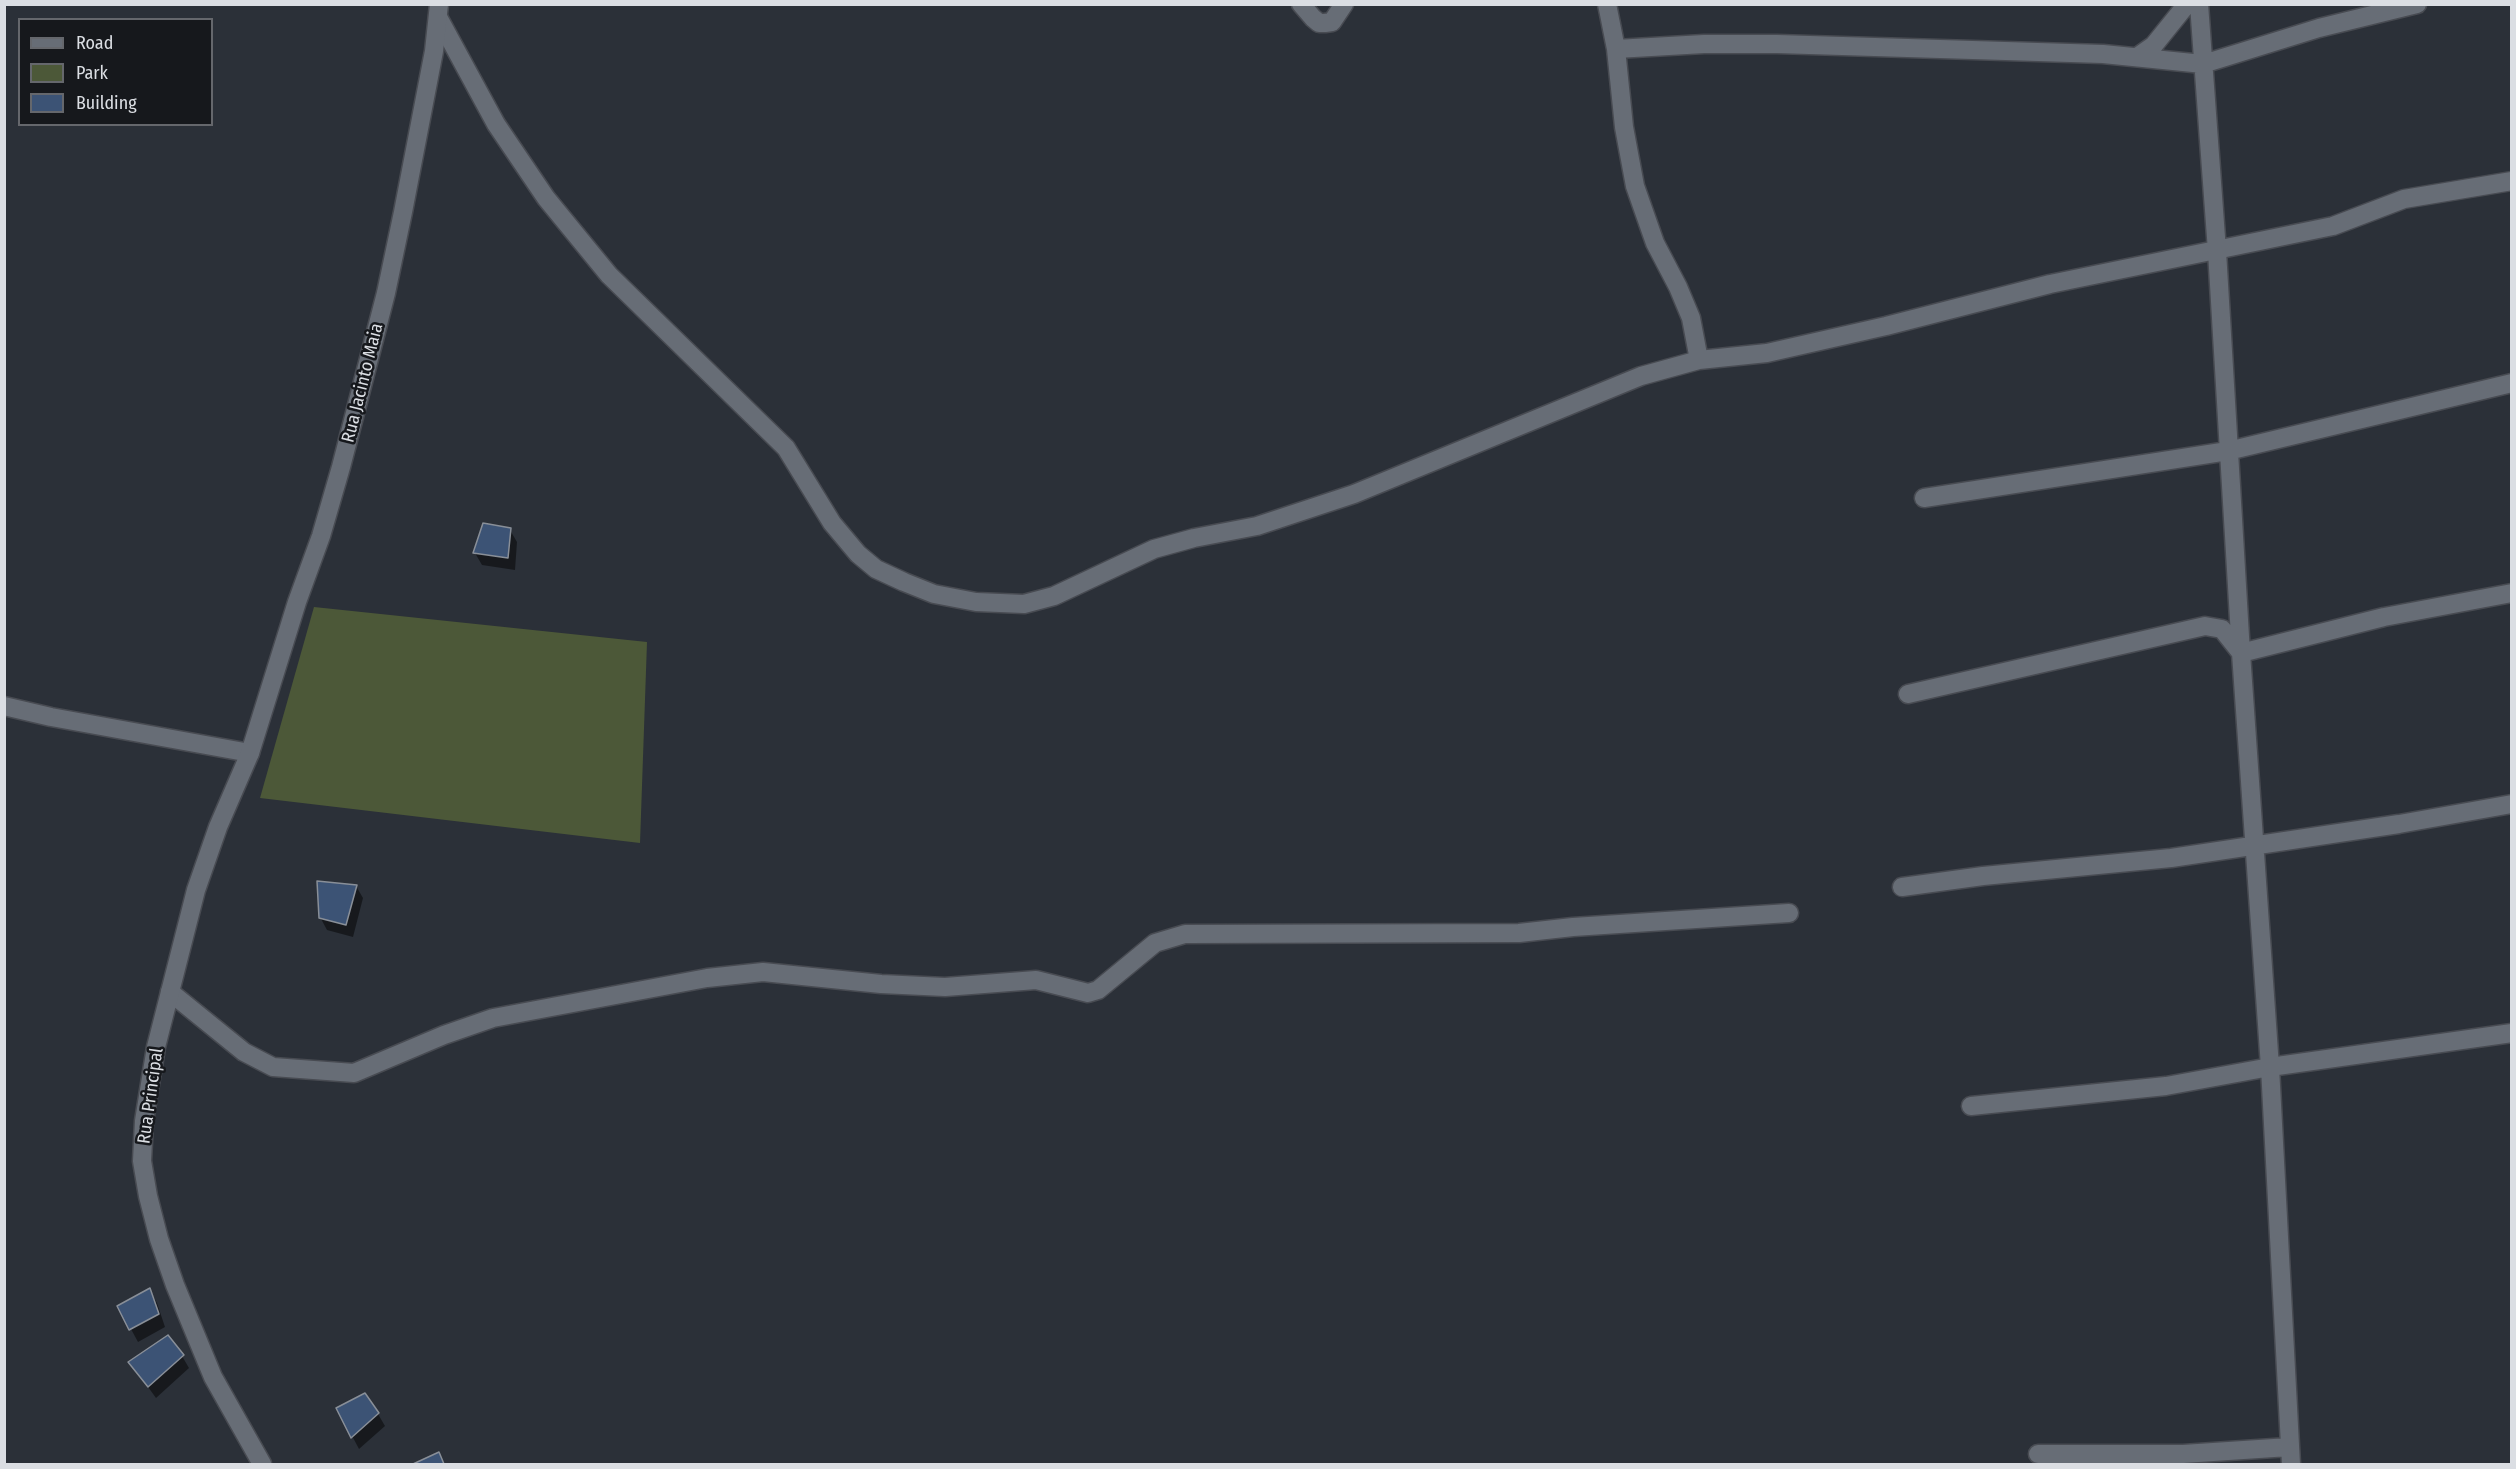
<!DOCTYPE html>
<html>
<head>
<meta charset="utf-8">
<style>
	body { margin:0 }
	#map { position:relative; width:2516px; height:1469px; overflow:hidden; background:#2b3038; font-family:"Fira Sans Condensed",sans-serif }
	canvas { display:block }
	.frame { position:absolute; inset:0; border:6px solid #dbdee3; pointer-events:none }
	.legend { position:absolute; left:18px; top:18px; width:195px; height:108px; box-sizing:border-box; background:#16181c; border:2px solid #65676c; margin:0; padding:8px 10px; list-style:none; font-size:18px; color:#dbdee3 }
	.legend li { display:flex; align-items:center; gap:12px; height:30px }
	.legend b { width:30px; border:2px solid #65676c }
</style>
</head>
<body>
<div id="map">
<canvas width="2516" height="1469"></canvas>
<div class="frame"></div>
<ul class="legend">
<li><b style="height:8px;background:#676d76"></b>Road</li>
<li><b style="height:16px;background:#4c5838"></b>Park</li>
<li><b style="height:16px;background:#3c5375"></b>Building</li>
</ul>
</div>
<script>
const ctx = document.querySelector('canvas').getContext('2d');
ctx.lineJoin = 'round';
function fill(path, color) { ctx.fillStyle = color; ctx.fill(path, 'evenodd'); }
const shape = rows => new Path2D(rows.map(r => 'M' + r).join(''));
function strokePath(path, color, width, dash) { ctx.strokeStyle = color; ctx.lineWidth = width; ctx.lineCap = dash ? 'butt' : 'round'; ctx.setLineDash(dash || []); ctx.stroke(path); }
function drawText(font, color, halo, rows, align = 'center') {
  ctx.font = font + ' "Fira Sans Condensed",sans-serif'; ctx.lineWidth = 5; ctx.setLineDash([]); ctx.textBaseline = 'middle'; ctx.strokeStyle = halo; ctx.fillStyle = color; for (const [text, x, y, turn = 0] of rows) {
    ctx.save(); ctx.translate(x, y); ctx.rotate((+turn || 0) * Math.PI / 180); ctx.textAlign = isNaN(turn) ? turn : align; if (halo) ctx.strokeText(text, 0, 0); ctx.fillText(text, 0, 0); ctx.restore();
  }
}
fill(shape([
	[314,607,647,642,640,843,260,798]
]), '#4c5838');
fill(shape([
	[510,530,517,542,515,570,482,565,475,553],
	[356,886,363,898,353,937,327,930,320,917],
	[150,1290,157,1303,165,1327,138,1342,119,1307],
	[182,1356,189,1368,156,1398,130,1362],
	[338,1409,378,1414,385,1426,359,1449]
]), '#0007');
const building = shape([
	[483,523,511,528,508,558,473,553,483,523],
	[317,881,357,885,346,925,319,918,317,881],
	[150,1288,159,1314,129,1330,117,1306,150,1288],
	[168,1335,184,1355,148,1387,128,1362,168,1335],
	[365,1393,379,1413,351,1438,336,1408,365,1393],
	[439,1452,444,1464,413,1464,439,1452]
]);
fill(building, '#3c5375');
strokePath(building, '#898f98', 1.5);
const minor = shape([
	[1301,4,1313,18,1319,23,1325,23,1332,22,1344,4],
	[1607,4,1616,49,1624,127,1635,186,1655,243,1678,287,1691,318,1699,360],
	[2199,4,2217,251,2241,653,2270,1067,2291,1464],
	[438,17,496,124,546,198,609,275,786,448,832,523,858,554,876,569,904,582,934,594,976,602,1024,604,1054,596,1154,549,1194,538,1257,526,1354,494,1641,376,1699,360,1767,353,1886,326,2050,284,2333,226,2404,199,2512,181],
	[1616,49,1704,44,1777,44,2103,54,2203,64,2319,28,2417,4],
	[2137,57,2154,45,2187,4],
	[1924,498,2228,451,2512,383],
	[1908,694,2205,626,2222,629,2241,653,2384,617,2512,593],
	[4,706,51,717,250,753],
	[1902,887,1983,876,2171,858,2399,824,2512,804],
	[170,992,244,1052,273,1067,354,1073,444,1035,493,1018,707,978,763,972,881,984,945,987,1036,980,1088,993,1098,990,1155,943,1185,934,1519,933,1573,927,1789,913],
	[1971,1106,2166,1086,2270,1067,2512,1033],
	[2038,1454,2183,1454,2289,1447]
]);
const tertiary = shape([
	[262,1464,213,1377,175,1285,159,1239,148,1196,142,1161,144,1121,156,1047,196,890,218,827,250,753,297,602,321,536,341,467,386,293,403,212,434,51,439,4]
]);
strokePath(minor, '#484b52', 21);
strokePath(tertiary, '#484b52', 21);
strokePath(minor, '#676d76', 18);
strokePath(tertiary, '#676d76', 18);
drawText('18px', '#dbdee3', '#16181c', [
	["Rua Jacinto Maia",363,383,-76],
	["Rua Principal",151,1096,-82]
]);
</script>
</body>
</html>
